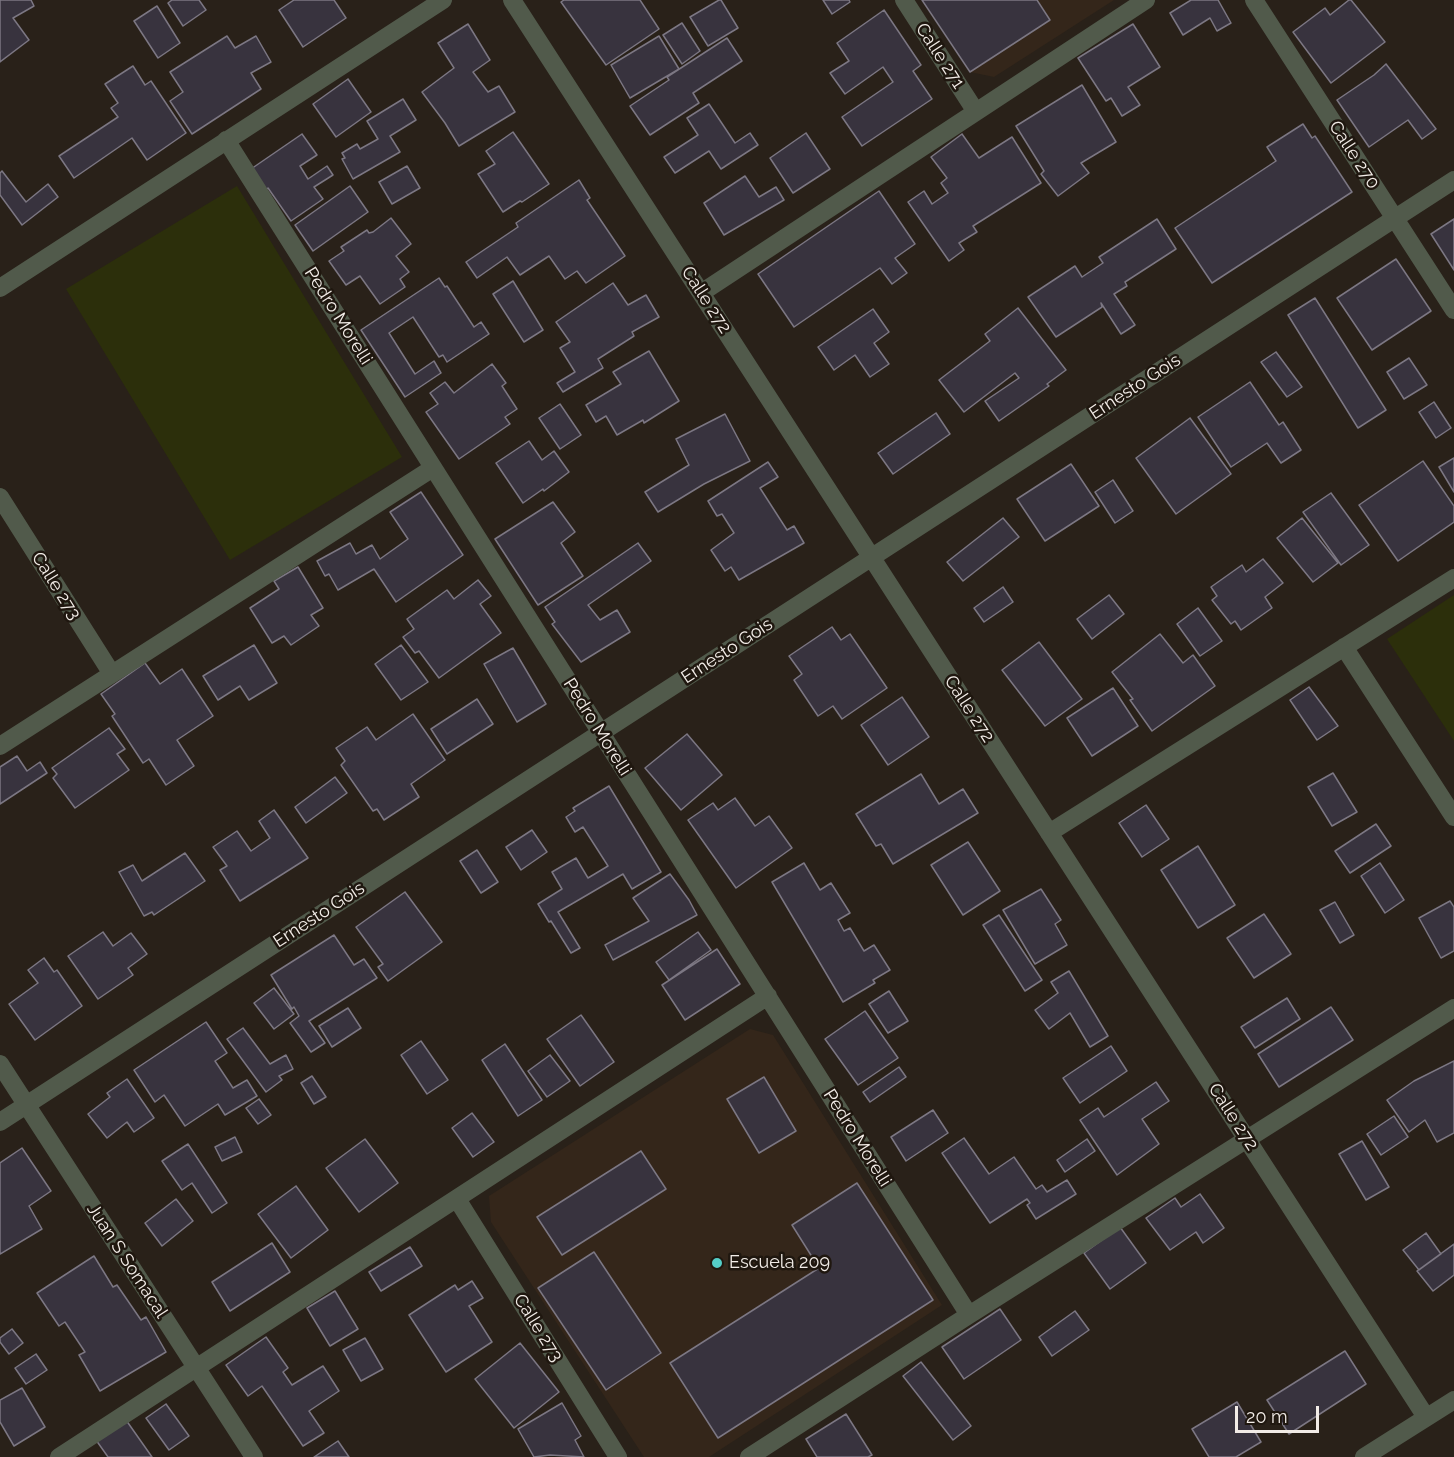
<!DOCTYPE html>
<html>
<head>
<meta charset="utf-8">
<style>
	body { margin:0 }
	#map { position:relative; width:1454px; height:1457px; overflow:hidden; background:#292119; font-family:Raleway,sans-serif }
	canvas { display:block }
	.scale { position:absolute; left:1235px; top:1406px; width:84px; height:27px; box-sizing:border-box; border:3px solid #f2ece7; border-top:0; padding-left:8px; font-size:18px; line-height:21px; white-space:nowrap; color:#f2ece7; -webkit-text-stroke:4px #1f170f; paint-order:stroke }
</style>
</head>
<body>
<div id="map">
<canvas width="1454" height="1457"></canvas>
<div class="scale">20 m</div>
</div>
<script>
const ctx = document.querySelector('canvas').getContext('2d');
ctx.lineJoin = 'round';
function fill(path, color) { ctx.fillStyle = color; ctx.fill(path, 'evenodd'); }
const shape = rows => new Path2D(rows.map(r => 'M' + r).join(''));
function strokePath(path, color, width, dash) { ctx.strokeStyle = color; ctx.lineWidth = width; ctx.lineCap = dash ? 'butt' : 'round'; ctx.setLineDash(dash || []); ctx.stroke(path); }
function drawText(font, color, halo, rows, align = 'center') {
  ctx.font = font + ' Raleway,sans-serif'; ctx.lineWidth = 5; ctx.setLineDash([]); ctx.textBaseline = 'middle'; ctx.strokeStyle = halo; ctx.fillStyle = color; for (const [text, x, y, turn = 0] of rows) {
    ctx.save(); ctx.translate(x, y); ctx.rotate((+turn || 0) * Math.PI / 180); ctx.textAlign = isNaN(turn) ? turn : align; if (halo) ctx.strokeText(text, 0, 0); ctx.fillText(text, 0, 0); ctx.restore();
  }
}
fill(shape([
	[922,0,1114,0,994,77,970,72],
	[750,1029,773,1035,942,1305,709,1457,644,1457,491,1222,489,1196]
]), '#34261a');
fill(shape([
	[237,186,402,457,230,560,66,289],
	[1454,595,1454,741,1387,639]
]), '#2c2f0b');
const building = shape([
	[0,0,31,0,34,6,13,18,29,40,0,62,0,0],
	[172,0,199,0,206,10,183,26,168,3,172,0],
	[294,0,334,0,346,18,303,47,279,10,294,0],
	[564,0,640,0,659,29,606,65,561,2,564,0],
	[719,0,721,0,738,28,708,46,690,17,719,0],
	[823,0,849,0,850,2,832,14,823,0],
	[922,0,1037,0,1050,20,970,72,922,0],
	[1191,0,1218,0,1231,23,1217,31,1210,18,1183,35,1170,13,1191,0],
	[1349,0,1351,0,1385,42,1331,83,1293,32,1325,8,1330,15,1349,0],
	[157,6,180,43,158,58,134,21,157,6],
	[884,10,921,65,913,71,932,99,862,146,842,117,893,82,883,67,845,94,830,73,849,61,837,43,884,10],
	[682,23,700,51,682,64,663,35,682,23],
	[468,24,490,60,473,72,488,92,499,86,515,112,459,146,445,123,422,92,454,68,438,43,468,24],
	[1133,24,1160,67,1128,87,1140,105,1122,116,1111,98,1106,101,1078,58,1133,24],
	[227,36,235,48,256,36,271,62,251,73,261,89,192,134,170,101,183,92,170,72,227,36],
	[659,36,679,69,630,98,611,65,659,36],
	[727,38,742,61,693,93,699,103,650,135,630,106,669,80,667,77,727,38],
	[1386,64,1436,129,1422,139,1408,120,1369,147,1337,100,1374,75,1386,64],
	[133,66,145,85,151,81,186,133,147,160,132,138,74,178,59,156,118,117,111,108,118,103,105,84,133,66],
	[348,79,371,112,336,137,313,104,348,79],
	[1082,85,1116,142,1081,163,1089,173,1058,196,1041,174,1044,171,1016,126,1082,85],
	[403,99,416,120,390,136,400,152,353,179,342,159,345,158,342,153,357,144,360,149,378,139,367,121,403,99],
	[709,104,735,143,750,133,758,145,721,169,709,151,675,173,664,157,698,135,687,118,709,104],
	[1303,124,1312,138,1315,136,1352,192,1212,283,1175,228,1276,161,1267,147,1303,124],
	[513,132,549,184,522,202,520,201,503,212,478,174,495,164,486,151,513,132],
	[806,133,830,169,793,193,770,158,806,133],
	[302,134,317,155,300,166,308,179,327,166,333,175,314,187,323,199,291,221,268,188,265,190,251,169,302,134],
	[962,134,979,158,1012,137,1041,183,973,226,977,232,959,243,964,250,949,261,908,202,924,191,932,204,948,193,941,183,947,178,931,157,962,134],
	[407,166,420,188,392,204,379,182,407,166],
	[2,171,26,202,48,184,58,197,22,225,0,195,0,173,2,171],
	[745,176,759,197,776,187,784,200,724,235,704,203,745,176],
	[579,180,590,198,587,200,625,256,586,283,577,271,565,279,549,256,520,275,507,257,477,278,466,262,518,227,516,223,579,180],
	[350,186,368,212,313,251,295,225,350,186],
	[879,191,915,244,895,258,907,273,892,284,880,268,794,327,758,274,879,191],
	[391,218,411,244,396,256,409,272,400,279,405,287,380,304,360,276,346,285,329,261,344,251,341,247,367,230,369,233,373,232,391,218],
	[1157,219,1176,249,1125,282,1127,286,1114,294,1135,325,1121,334,1101,303,1102,307,1056,337,1028,297,1075,266,1082,277,1103,263,1099,257,1157,219],
	[1454,219,1454,270,1431,234,1454,219],
	[1396,259,1431,311,1372,350,1337,298,1396,259],
	[439,278,445,287,447,286,474,327,481,322,489,334,447,362,443,355,439,357,413,317,389,333,415,374,434,361,441,373,405,397,361,330,439,278],
	[513,281,543,330,524,342,493,294,513,281],
	[613,283,628,305,646,295,659,317,632,332,634,336,598,359,603,368,563,392,557,383,575,372,560,348,570,342,556,322,613,283],
	[1315,298,1386,410,1358,428,1288,315,1315,298],
	[1018,308,1066,370,1047,384,1049,386,999,421,985,401,1019,378,1015,373,964,412,939,380,990,341,985,334,1018,308],
	[873,309,889,332,874,343,889,364,870,377,855,355,834,370,818,347,873,309],
	[649,351,679,401,644,423,643,420,617,435,606,416,596,422,586,405,621,384,613,372,649,351],
	[1276,352,1302,387,1287,397,1261,362,1276,352],
	[1409,358,1427,385,1404,399,1387,372,1409,358],
	[492,364,506,383,502,386,517,409,505,417,510,424,459,459,426,412,438,404,430,393,445,382,454,393,492,364],
	[1250,382,1279,425,1283,422,1301,450,1281,463,1267,443,1231,467,1198,417,1250,382],
	[1434,402,1451,428,1436,438,1419,412,1434,402],
	[560,404,581,435,560,449,539,418,560,404],
	[936,413,950,434,893,474,878,453,936,413],
	[725,414,750,461,704,484,658,512,645,492,689,465,676,439,725,414],
	[1190,418,1231,474,1176,514,1136,458,1190,418],
	[529,441,542,460,554,451,569,472,544,491,543,489,523,503,496,463,529,441],
	[1454,458,1454,492,1439,467,1454,458],
	[1423,461,1454,506,1454,522,1398,561,1359,505,1423,461],
	[768,462,778,477,760,488,787,530,794,526,804,543,739,580,731,567,725,571,711,550,734,533,722,514,717,516,708,501,768,462],
	[1071,464,1099,506,1045,541,1017,499,1071,464],
	[1113,480,1133,511,1115,523,1095,492,1113,480],
	[421,492,463,555,396,602,374,569,338,590,329,574,325,576,317,561,350,543,356,554,372,545,380,559,408,539,390,512,421,492],
	[1331,493,1369,545,1341,565,1303,512,1331,493],
	[553,502,575,532,561,543,583,576,538,605,495,539,553,502],
	[1003,518,1019,537,963,581,947,562,1003,518],
	[1302,518,1338,563,1313,582,1277,538,1302,518],
	[638,543,651,561,588,605,600,620,617,610,630,632,581,662,552,624,555,622,545,607,638,543],
	[1263,559,1283,583,1265,597,1272,608,1241,630,1235,621,1231,624,1212,600,1217,596,1211,587,1242,565,1246,572,1263,559],
	[298,567,323,608,311,615,319,626,291,645,284,636,272,643,250,608,279,589,274,581,298,567],
	[478,580,491,596,480,604,501,633,439,678,419,651,415,653,403,637,414,629,407,619,447,590,454,599,478,580],
	[1003,587,1013,602,984,622,974,608,1003,587],
	[1109,595,1124,614,1092,639,1077,619,1109,595],
	[1198,608,1222,641,1200,656,1177,624,1198,608],
	[832,627,841,640,850,634,887,688,842,719,833,706,818,716,794,680,802,674,789,656,832,627],
	[1160,634,1183,663,1193,655,1215,686,1152,731,1130,700,1133,699,1112,672,1160,634],
	[1039,642,1082,699,1045,726,1002,670,1039,642],
	[254,645,277,683,249,700,240,686,218,700,203,676,254,645],
	[401,645,428,682,401,700,375,664,401,645],
	[513,648,546,704,517,722,484,664,513,648],
	[145,663,160,684,182,669,213,716,177,740,194,766,166,785,149,759,143,763,112,716,115,714,101,694,145,663],
	[1309,687,1338,726,1317,740,1290,700,1309,687],
	[1113,688,1138,726,1092,756,1067,718,1113,688],
	[902,697,929,737,888,765,861,725,902,697],
	[477,699,493,724,447,754,431,729,477,699],
	[413,714,445,760,411,784,419,797,384,820,377,809,373,811,341,765,345,761,336,748,367,727,376,740,413,714],
	[109,728,125,749,117,754,129,770,75,808,53,778,57,774,52,768,109,728],
	[687,734,722,775,681,810,645,768,687,734],
	[17,756,27,771,40,762,47,773,0,804,0,767,17,756],
	[1333,773,1357,812,1332,826,1308,787,1333,773],
	[921,774,939,804,963,789,978,813,893,864,881,844,876,846,856,814,921,774],
	[335,777,347,793,306,823,295,807,335,777],
	[609,786,661,872,632,889,623,874,558,912,580,948,571,953,551,921,549,922,538,904,562,889,552,872,576,858,588,878,608,866,583,827,575,832,566,817,575,811,573,808,609,786],
	[735,798,755,826,769,816,792,848,736,888,688,820,713,803,718,810,735,798],
	[1146,805,1169,839,1142,857,1119,823,1146,805],
	[274,810,308,858,240,901,220,870,227,866,213,847,237,831,251,851,270,838,259,821,274,810],
	[1376,824,1391,846,1350,873,1335,851,1376,824],
	[532,830,547,852,521,870,506,847,532,830],
	[968,842,1000,891,963,915,931,865,968,842],
	[1198,846,1235,905,1198,928,1161,870,1198,846],
	[477,850,498,882,481,893,460,861,477,850],
	[185,853,205,881,154,915,152,912,144,916,119,872,133,865,142,881,185,853],
	[804,863,820,890,831,883,850,913,838,920,844,931,850,928,864,951,874,945,890,970,873,980,875,983,843,1002,772,882,804,863],
	[1380,863,1404,900,1385,913,1361,876,1380,863],
	[670,874,689,900,697,915,613,960,605,945,649,921,633,898,670,874],
	[1041,889,1061,920,1055,924,1067,945,1035,964,1003,910,1041,889],
	[405,892,442,942,388,981,378,967,383,964,356,927,405,892],
	[1450,901,1454,907,1454,951,1441,958,1419,918,1450,901],
	[1335,902,1354,935,1340,943,1320,910,1335,902],
	[1264,914,1291,954,1254,978,1227,938,1264,914],
	[999,915,1042,980,1025,991,983,925,999,915],
	[103,932,113,946,131,933,147,954,128,968,133,975,98,999,68,956,103,932],
	[698,932,711,950,669,980,656,962,698,932],
	[334,935,354,965,364,959,377,978,309,1021,325,1043,311,1052,290,1023,299,1016,294,1007,292,1009,271,975,334,935],
	[717,949,740,984,685,1020,662,985,717,949],
	[44,958,54,972,57,970,82,1006,35,1040,9,1004,38,983,28,970,44,958],
	[1069,971,1108,1036,1090,1047,1070,1013,1049,1029,1035,1010,1058,993,1051,982,1069,971],
	[274,988,294,1014,274,1029,254,1003,274,988],
	[889,991,908,1021,888,1033,869,1004,889,991],
	[1287,998,1300,1019,1255,1048,1241,1027,1287,998],
	[1331,1007,1353,1040,1279,1087,1258,1054,1331,1007],
	[348,1008,361,1028,332,1047,319,1026,348,1008],
	[865,1011,898,1058,858,1085,825,1039,865,1011],
	[581,1015,614,1062,580,1086,547,1039,581,1015],
	[206,1022,227,1053,215,1061,233,1088,247,1080,257,1096,225,1115,218,1104,185,1126,164,1095,155,1102,134,1070,206,1022],
	[243,1028,270,1064,286,1055,293,1069,279,1076,282,1080,266,1092,227,1039,243,1028],
	[421,1041,448,1080,427,1094,401,1055,421,1041],
	[505,1044,542,1100,518,1116,482,1060,505,1044],
	[1111,1046,1127,1071,1080,1103,1063,1078,1111,1046],
	[550,1055,570,1081,547,1097,528,1071,550,1055],
	[1454,1061,1454,1133,1437,1142,1425,1120,1409,1132,1387,1100,1414,1081,1454,1061],
	[899,1067,906,1077,870,1102,863,1092,899,1067],
	[312,1076,326,1097,314,1104,301,1083,312,1076],
	[764,1077,796,1131,759,1153,727,1099,764,1077],
	[127,1079,154,1118,134,1132,127,1122,107,1138,88,1114,110,1097,107,1093,127,1079],
	[1156,1082,1169,1101,1142,1119,1159,1144,1117,1175,1080,1120,1098,1108,1104,1117,1156,1082],
	[259,1099,271,1115,258,1124,246,1108,259,1099],
	[933,1110,948,1133,906,1161,891,1137,933,1110],
	[472,1113,494,1142,473,1157,452,1128,472,1113],
	[1394,1116,1408,1137,1381,1155,1367,1134,1394,1116],
	[235,1137,242,1152,222,1161,215,1147,235,1137],
	[964,1138,989,1174,1014,1157,1036,1189,1042,1185,1047,1192,1067,1180,1076,1194,1036,1219,1027,1205,1030,1203,1027,1199,990,1223,942,1153,964,1138],
	[365,1139,398,1183,359,1212,326,1168,365,1139],
	[1087,1139,1095,1151,1065,1172,1057,1160,1087,1139],
	[1362,1141,1389,1187,1366,1200,1339,1154,1362,1141],
	[188,1144,227,1203,212,1213,192,1183,182,1190,162,1161,188,1144],
	[22,1148,51,1191,29,1206,42,1229,0,1254,0,1163,22,1148],
	[641,1151,666,1189,562,1255,537,1217,641,1151],
	[857,1183,933,1300,718,1438,670,1363,819,1268,792,1225,857,1183],
	[296,1186,328,1230,291,1258,258,1214,296,1186],
	[1200,1194,1224,1228,1203,1243,1196,1232,1170,1250,1146,1218,1175,1198,1181,1207,1200,1194],
	[176,1199,193,1221,162,1246,145,1223,176,1199],
	[1120,1227,1146,1263,1110,1289,1084,1253,1120,1227],
	[1426,1233,1441,1254,1419,1270,1403,1250,1426,1233],
	[272,1243,290,1272,230,1311,212,1282,272,1243],
	[1454,1244,1454,1275,1433,1291,1417,1271,1454,1244],
	[410,1247,422,1266,381,1291,369,1272,410,1247],
	[594,1252,661,1353,606,1390,538,1288,594,1252],
	[94,1256,113,1287,117,1285,141,1320,146,1317,166,1352,100,1391,79,1355,85,1352,65,1322,59,1326,37,1293,94,1256],
	[472,1281,483,1298,469,1306,492,1342,446,1372,409,1315,455,1285,458,1290,472,1281],
	[335,1291,358,1329,330,1346,307,1308,335,1291],
	[1000,1309,1021,1340,964,1379,942,1347,1000,1309],
	[1075,1311,1089,1330,1052,1356,1039,1337,1075,1311],
	[12,1329,23,1343,9,1354,0,1342,0,1338,12,1329],
	[266,1337,288,1368,283,1372,292,1385,323,1366,339,1391,309,1411,324,1433,303,1446,262,1386,248,1396,226,1365,266,1337],
	[365,1338,383,1369,361,1381,343,1350,365,1338],
	[520,1343,559,1392,514,1428,475,1379,520,1343],
	[1345,1351,1366,1384,1289,1434,1267,1400,1345,1351],
	[36,1354,47,1370,26,1384,15,1368,36,1354],
	[921,1362,971,1426,953,1440,903,1376,921,1362],
	[22,1388,45,1427,14,1446,0,1422,0,1400,22,1388],
	[1237,1402,1261,1442,1236,1457,1209,1457,1192,1429,1237,1402],
	[562,1403,581,1436,575,1440,584,1457,550,1455,534,1457,518,1429,562,1403],
	[166,1404,189,1436,169,1450,146,1418,166,1404],
	[846,1414,872,1455,868,1457,817,1457,806,1439,846,1414],
	[126,1420,152,1457,108,1457,96,1440,126,1420],
	[338,1441,349,1457,314,1457,338,1441]
]);
fill(building, '#38333e');
strokePath(building, '#7c7783', 1.5);
strokePath(shape([
	[512,0,1426,1417],
	[904,0,976,112],
	[1254,0,1454,310],
	[226,140,969,1315],
	[0,288,443,0],
	[701,293,1146,0],
	[0,497,112,674],
	[1344,647,1454,817],
	[0,746,433,468],
	[1049,833,1454,578],
	[0,1064,254,1457],
	[0,1122,1454,180],
	[457,1199,618,1457],
	[59,1457,768,996],
	[749,1457,969,1315,1454,1008],
	[1364,1457,1454,1400]
]), '#515a4b', 18);
for (const [x, y, r, color] of [
	[717,1263,6,"#54cdc7"]
]) { const dot = new Path2D(); dot.arc(x, y, r, 0, 2 * Math.PI); ctx.fillStyle = color; ctx.fill(dot); strokePath(dot, '#1f170f', 2); }
drawText('18px', '#f2ece7', '#1f170f', [
	["Calle 271",940,56,57],
	["Calle 270",1354,155,57],
	["Calle 272",706,300,57],
	["Pedro Morelli",338,316,58],
	["Ernesto Gois",1135,387,-33],
	["Calle 273",56,586,58],
	["Ernesto Gois",727,651,-33],
	["Calle 272",969,709,57],
	["Pedro Morelli",597,727,58],
	["Ernesto Gois",319,915,-33],
	["Calle 272",1233,1117,57],
	["Pedro Morelli",857,1138,58],
	["Juan S Somacal",127,1261,57],
	["Calle 273",538,1328,58]
]);
drawText('18px', '#f2ece7', '#1f170f', [
	["Escuela 209",729,1263]
], 'left');
</script>
</body>
</html>
